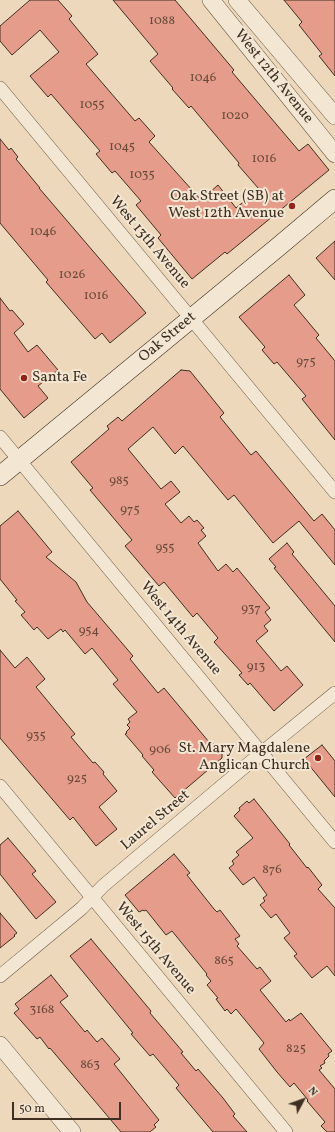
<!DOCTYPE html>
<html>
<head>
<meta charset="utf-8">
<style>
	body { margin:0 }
	#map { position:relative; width:335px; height:1132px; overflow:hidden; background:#edd8bc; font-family:Vollkorn,serif }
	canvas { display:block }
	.north { position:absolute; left:283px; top:1080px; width:40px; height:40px; -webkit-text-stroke:3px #f3e6d3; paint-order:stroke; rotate:49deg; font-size:11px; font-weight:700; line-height:16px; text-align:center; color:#3e2f20 }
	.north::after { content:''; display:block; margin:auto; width:14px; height:18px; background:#3e2f20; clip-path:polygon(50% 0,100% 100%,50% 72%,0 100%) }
	.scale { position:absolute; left:12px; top:1102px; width:109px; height:18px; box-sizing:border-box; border:2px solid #3e2f20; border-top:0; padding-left:5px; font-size:12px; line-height:14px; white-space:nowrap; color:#3e2f20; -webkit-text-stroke:3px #f3e6d3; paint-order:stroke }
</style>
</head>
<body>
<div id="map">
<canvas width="335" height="1132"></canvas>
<div class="north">N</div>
<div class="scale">50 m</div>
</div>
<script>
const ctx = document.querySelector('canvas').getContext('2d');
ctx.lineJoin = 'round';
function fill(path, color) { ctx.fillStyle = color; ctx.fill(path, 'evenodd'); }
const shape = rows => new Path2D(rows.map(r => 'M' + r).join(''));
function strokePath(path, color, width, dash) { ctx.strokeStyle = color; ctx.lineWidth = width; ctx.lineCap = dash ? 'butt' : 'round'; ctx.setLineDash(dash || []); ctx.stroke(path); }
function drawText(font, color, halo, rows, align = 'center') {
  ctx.font = font + ' Vollkorn,serif'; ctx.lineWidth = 4; ctx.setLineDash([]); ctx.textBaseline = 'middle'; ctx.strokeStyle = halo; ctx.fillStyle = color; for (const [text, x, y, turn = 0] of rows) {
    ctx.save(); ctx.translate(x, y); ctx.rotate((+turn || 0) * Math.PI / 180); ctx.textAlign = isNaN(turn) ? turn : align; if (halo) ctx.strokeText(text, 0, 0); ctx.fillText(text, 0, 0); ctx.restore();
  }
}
const building = shape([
	[30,0,58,0,72,16,69,19,98,54,86,64,135,121,139,118,155,136,149,142,201,200,218,185,236,208,259,189,238,165,239,163,191,106,189,108,172,89,173,88,150,61,158,54,113,0,175,0,234,70,232,72,299,151,308,144,329,170,227,254,225,252,192,279,158,238,161,235,136,205,141,201,115,171,112,173,96,154,100,151,51,94,48,97,30,76,59,52,40,30,12,55,0,41,0,26,30,0],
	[284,0,335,0,335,76,319,56,322,54,299,25,302,22,284,0],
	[0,139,9,150,11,148,18,157,16,159,40,188,39,188,146,313,110,343,102,333,95,339,46,282,48,280,0,223,0,139],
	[335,241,335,280,316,258,335,241],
	[289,275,305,295,294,305,319,335,316,338,335,361,335,440,302,399,306,396,277,362,274,364,262,350,265,347,239,317,289,275],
	[0,298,10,311,12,310,24,324,14,333,28,352,37,345,58,370,38,386,48,398,24,418,0,389,0,298],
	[181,370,190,371,224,413,220,417,251,455,256,451,314,521,322,514,335,530,335,565,299,521,273,543,234,495,228,500,183,446,175,454,153,427,128,449,161,489,171,481,180,492,165,504,181,523,189,516,194,522,197,520,204,528,201,530,206,536,198,543,218,571,226,564,233,572,237,568,270,608,265,612,271,620,264,626,268,631,256,641,281,671,287,666,303,685,274,711,250,683,248,685,239,675,242,673,214,642,218,638,197,613,193,617,164,582,159,586,125,546,132,540,90,490,93,488,71,462,109,429,107,426,118,417,122,421,181,370],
	[18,511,52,552,46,557,76,582,87,602,133,656,130,659,158,693,164,688,209,742,210,740,222,754,222,758,175,798,152,772,154,770,142,756,143,755,125,734,127,733,126,732,130,728,127,725,130,722,128,719,137,712,113,684,118,680,92,648,85,654,65,630,63,632,61,629,48,639,37,627,34,630,21,615,25,612,15,601,17,600,0,579,0,526,18,511],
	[287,543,294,552,292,554,335,606,335,642,274,568,276,567,269,559,287,543],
	[0,650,15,668,27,657,45,679,36,687,75,734,71,737,93,763,95,762,104,772,103,774,117,791,99,807,117,829,96,846,73,817,70,820,0,738,0,650],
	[322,745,335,761,335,797,304,759,322,745],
	[254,799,290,844,289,845,307,868,308,867,322,885,318,889,335,908,335,976,327,966,312,978,294,956,297,954,284,938,290,933,276,914,271,918,260,905,265,901,263,898,267,895,254,877,243,885,229,868,234,864,232,861,239,855,236,852,253,838,234,816,240,810,239,808,247,801,249,803,254,799],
	[8,838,36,871,32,874,56,902,36,919,0,874,0,845,8,838],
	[174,854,190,873,187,875,214,909,217,912,220,910,240,936,235,939,239,944,237,946,257,969,260,967,271,981,260,990,286,1022,289,1019,290,1021,301,1013,332,1051,328,1054,329,1056,324,1061,325,1063,320,1066,322,1068,319,1070,335,1089,335,1132,327,1132,321,1126,325,1122,307,1101,308,1100,294,1083,290,1087,277,1072,259,1049,264,1043,236,1009,231,1014,227,1009,225,1011,216,999,218,998,207,985,211,981,206,975,207,974,172,931,166,935,146,910,144,911,143,910,139,912,125,895,174,854],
	[0,913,17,933,14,935,15,936,0,948,0,913],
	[91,939,151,1011,150,1013,183,1052,181,1053,196,1071,198,1069,223,1098,235,1114,233,1116,247,1132,213,1132,176,1088,179,1085,153,1054,150,1056,131,1034,133,1033,70,956,91,939],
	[51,975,68,996,60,1002,85,1032,87,1030,97,1042,102,1038,120,1059,114,1064,159,1120,154,1125,156,1127,150,1132,121,1132,50,1048,49,1049,40,1037,37,1039,14,1013,19,1009,15,1004,51,975]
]);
fill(building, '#e69c8a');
strokePath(building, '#3e2f20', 1);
const minor = shape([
	[0,88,335,492],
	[0,437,335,842],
	[0,786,286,1132],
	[0,976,82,908,103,886,248,764,335,693]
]);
const tertiary = shape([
	[211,0,335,154],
	[237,0,335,116],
	[0,1045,72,1132]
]);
const secondary = shape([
	[0,476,278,247,335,199]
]);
strokePath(minor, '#6a5947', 14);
strokePath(tertiary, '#6a5947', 18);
strokePath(secondary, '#3e2f20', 20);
strokePath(minor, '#f3e6d3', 13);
strokePath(tertiary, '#f3e6d3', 17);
strokePath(secondary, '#f3e6d3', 19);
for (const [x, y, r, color] of [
	[292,206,4,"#8f2418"],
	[24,378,4,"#8f2418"],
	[318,758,4,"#8f2418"]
]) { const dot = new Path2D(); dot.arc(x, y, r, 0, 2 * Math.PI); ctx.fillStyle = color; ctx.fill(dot); strokePath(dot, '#f3e6d3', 1.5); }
drawText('13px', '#684a3a', null, [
	["1088",162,22],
	["1046",203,79],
	["1055",92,106],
	["1020",235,117],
	["1045",122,148],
	["1016",264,160],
	["1035",142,176],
	["1046",43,233],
	["1026",72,276],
	["1016",96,297],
	["975",306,363],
	["985",119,482],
	["975",130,511],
	["955",165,549],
	["937",251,610],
	["954",89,632],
	["913",256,668],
	["935",36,737],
	["906",160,751],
	["925",77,780],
	["876",272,871],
	["865",224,962],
	["3168",42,1011],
	["825",296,1050],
	["863",90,1066]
]);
drawText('15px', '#3e2f20', '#f3e6d3', [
	["West 12th Avenue",273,77,51],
	["West 13th Avenue",149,243,50],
	["Oak Street",168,338,-40],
	["West 14th Avenue",180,629,50],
	["Laurel Street",156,821,-40],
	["West 15th Avenue",155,949,50]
]);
drawText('15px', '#3e2f20', '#f3e6d3', [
	["Oak Street (SB) at",284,197],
	["West 12th Avenue",284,214],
	["Santa Fe",32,378,"left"],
	["St. Mary Magdalene",310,749],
	["Anglican Church",310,766]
], 'right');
</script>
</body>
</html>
